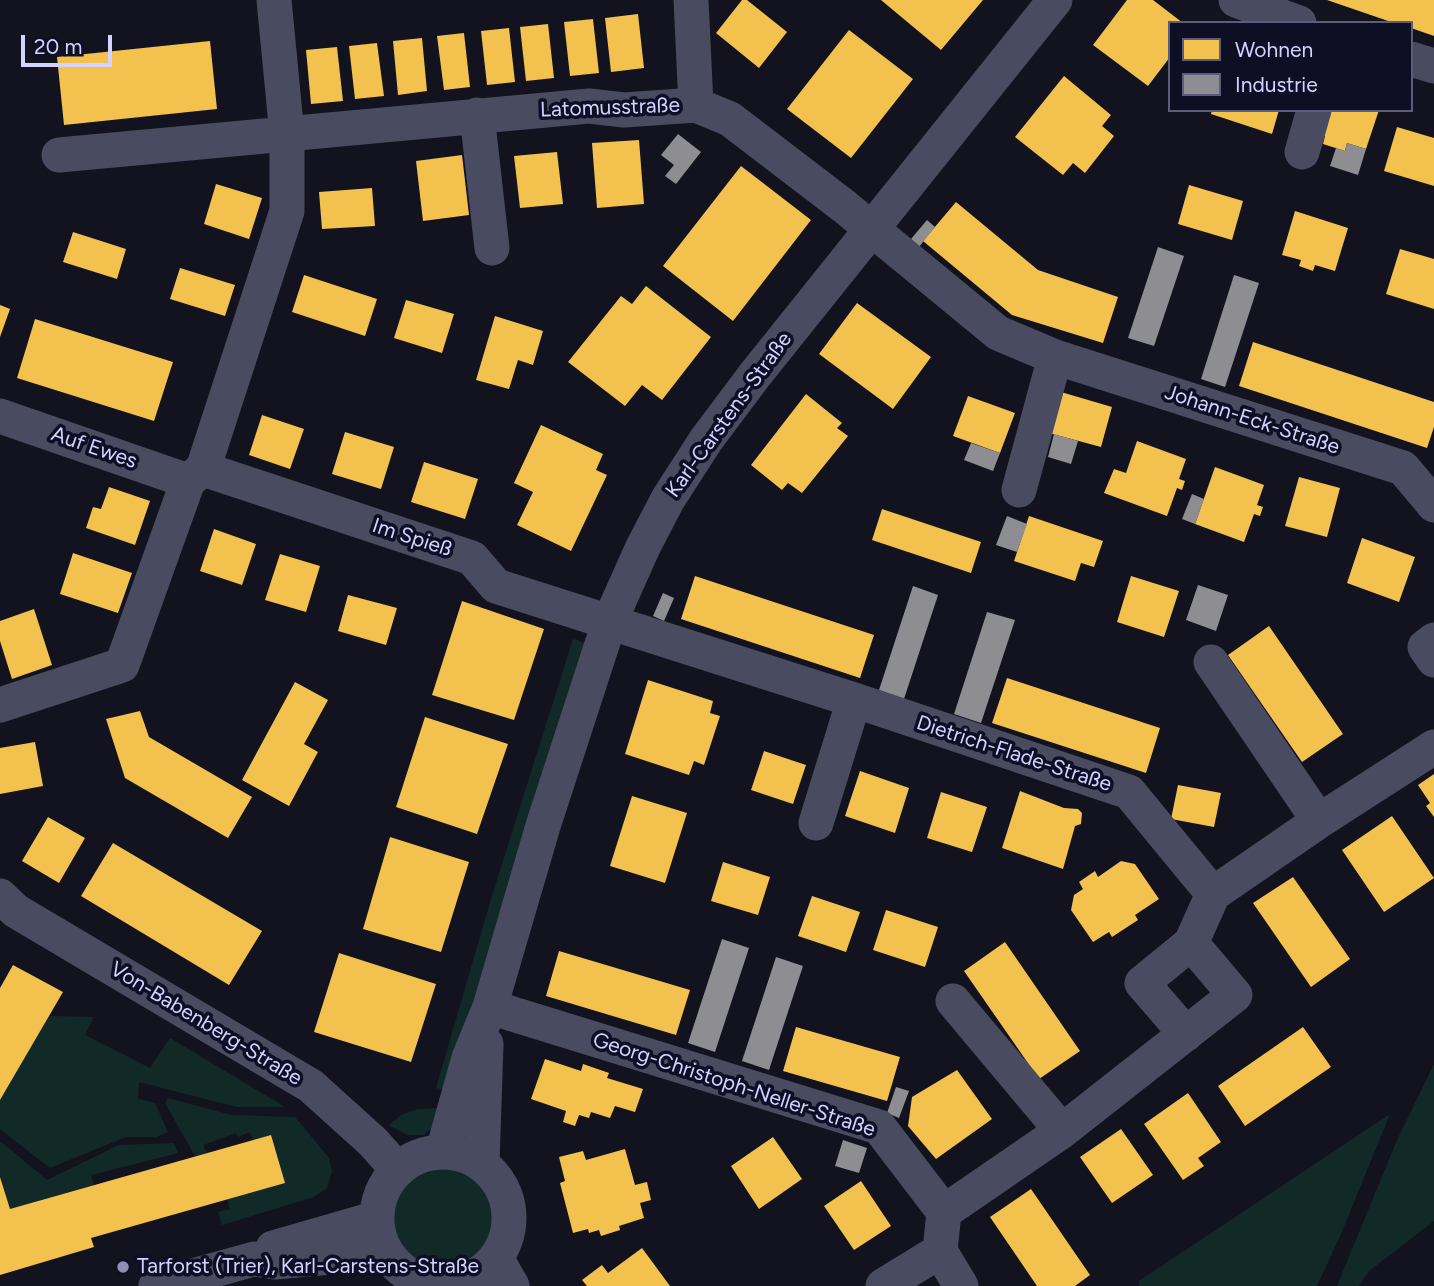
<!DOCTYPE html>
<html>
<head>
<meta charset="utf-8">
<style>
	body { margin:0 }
	#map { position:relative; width:1434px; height:1286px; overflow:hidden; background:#13131f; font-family:Figtree,sans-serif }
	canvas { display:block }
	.legend { position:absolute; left:1168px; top:21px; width:245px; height:91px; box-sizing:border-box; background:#0e0e24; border:2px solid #5c5d7c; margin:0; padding:9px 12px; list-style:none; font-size:21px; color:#d2d4ff }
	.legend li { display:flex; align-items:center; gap:14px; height:35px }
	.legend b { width:35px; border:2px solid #5c5d7c }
	.scale { position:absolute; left:21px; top:35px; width:91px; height:32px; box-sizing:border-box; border:4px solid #d2d4ff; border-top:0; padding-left:9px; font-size:21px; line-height:24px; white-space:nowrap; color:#d2d4ff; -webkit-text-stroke:5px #0e0e24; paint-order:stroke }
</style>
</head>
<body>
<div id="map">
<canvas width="1434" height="1286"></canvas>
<ul class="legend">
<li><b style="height:19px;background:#f2c14e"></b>Wohnen</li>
<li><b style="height:19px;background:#8d8d92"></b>Industrie</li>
</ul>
<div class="scale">20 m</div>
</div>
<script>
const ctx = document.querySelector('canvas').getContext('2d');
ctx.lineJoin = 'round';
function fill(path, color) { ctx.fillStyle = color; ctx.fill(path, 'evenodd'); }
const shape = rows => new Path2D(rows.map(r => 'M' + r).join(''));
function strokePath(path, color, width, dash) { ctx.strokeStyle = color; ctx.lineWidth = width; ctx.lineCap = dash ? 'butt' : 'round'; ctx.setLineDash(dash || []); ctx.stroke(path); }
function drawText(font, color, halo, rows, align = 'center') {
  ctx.font = font + ' Figtree,sans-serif'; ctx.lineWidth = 7; ctx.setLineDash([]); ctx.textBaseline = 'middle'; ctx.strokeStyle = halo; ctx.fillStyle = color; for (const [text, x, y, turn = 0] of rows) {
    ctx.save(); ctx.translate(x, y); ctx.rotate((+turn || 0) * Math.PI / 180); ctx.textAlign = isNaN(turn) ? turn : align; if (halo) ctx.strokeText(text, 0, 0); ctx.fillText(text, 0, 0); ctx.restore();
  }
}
fill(shape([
	[573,639,585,643,449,1091,436,1088,491,899],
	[49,1016,94,1017,85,1035,150,1068,170,1038,285,1107,237,1107,139,1082,138,1099,155,1103,168,1132,157,1137,126,1137,50,1168,0,1129,0,1100],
	[1434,1064,1434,1221,1369,1271,1359,1286,1337,1286,1397,1140],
	[168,1098,231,1115,295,1117,329,1158,332,1171,327,1188,314,1197,222,1225,218,1212,230,1209,227,1199,253,1140,250,1132,238,1137,236,1133,203,1145,207,1153,195,1156,165,1103],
	[438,1108,431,1129,423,1135,407,1135,389,1125,401,1115,417,1109],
	[1390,1114,1341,1234,1317,1286,1139,1286,1139,1281],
	[0,1141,47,1180,119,1145,174,1143,178,1153,91,1175,94,1185,10,1209,0,1174],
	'394 1218a51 51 0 1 1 102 0a51 51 0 1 1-102 0Z'
]), '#122a27');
fill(shape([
	[742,0,747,0,787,32,759,68,716,33],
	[881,0,983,0,941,50],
	[1127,0,1153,0,1183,23,1170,23,1170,57,1148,86,1093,45],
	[1327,0,1434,0,1434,36,1411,28,1411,23,1394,23],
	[638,14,644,68,611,72,605,18],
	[593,19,599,73,570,76,564,22],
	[548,24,554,78,526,81,520,27],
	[509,28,515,82,487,85,481,31],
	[849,30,913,79,851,158,787,109],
	[464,33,470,87,444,90,437,36],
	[422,38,427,91,398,95,393,41],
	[210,41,217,109,64,125,57,57],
	[377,43,384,96,355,99,349,46],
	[337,47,343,101,311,104,306,50],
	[1064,76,1111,115,1102,126,1114,136,1085,173,1073,163,1063,175,1015,137],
	[1212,110,1279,110,1272,134,1211,114],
	[1319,110,1379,110,1366,149,1347,143,1345,151,1323,144,1325,136,1312,132],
	[1397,127,1434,138,1434,186,1384,171],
	[639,140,644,204,597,208,592,143],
	[557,152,563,204,520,208,514,156],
	[462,155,469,215,423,221,416,161],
	[741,166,811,220,733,321,663,266],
	[216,184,262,198,249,239,204,224],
	[1189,185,1243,201,1232,240,1178,224],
	[372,188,375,226,322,229,319,192],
	[956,202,1038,270,1118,297,1103,343,1012,315,923,241],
	[1295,211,1348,228,1335,271,1315,265,1313,271,1299,266,1301,260,1282,255],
	[73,232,126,249,117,279,63,262],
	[1400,249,1434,259,1434,309,1386,294],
	[180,268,235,285,225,316,170,299],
	[304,275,377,299,365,336,292,312],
	[646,286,711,337,662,400,642,385,625,406,568,362,621,296,632,304],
	[406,300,454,314,442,353,394,338],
	[857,303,931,357,893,409,819,354],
	[0,305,10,309,0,337],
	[495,316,543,331,533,365,518,360,509,389,476,380],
	[35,319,173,362,154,421,17,378],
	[1253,342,1434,402,1434,427,1427,448,1239,386],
	[1061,392,1112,407,1101,447,1049,433],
	[806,394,842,423,837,428,848,436,802,493,788,483,782,490,751,465],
	[968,396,1015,413,1000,453,953,436],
	[262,415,304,429,290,469,249,455],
	[541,425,603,454,596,470,607,475,571,551,517,525,533,492,514,483],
	[345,432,394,447,381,489,332,474],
	[1137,441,1186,459,1179,479,1185,481,1182,490,1177,488,1167,516,1104,493,1114,469,1126,473],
	[424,462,478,479,465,519,411,502],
	[1215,467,1264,485,1257,505,1263,507,1260,516,1254,514,1244,542,1195,524],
	[1299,477,1340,488,1327,537,1285,526],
	[109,487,150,501,135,545,86,528,93,507,101,509],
	[882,509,981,542,971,573,872,540],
	[1029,516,1103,541,1094,567,1081,563,1075,581,1014,561],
	[214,529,256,544,242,585,200,571],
	[1362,538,1415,557,1399,602,1347,583],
	[73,553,132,573,118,613,60,594],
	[280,554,320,566,306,612,265,600],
	[695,576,874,635,860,678,681,619],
	[1131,576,1179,591,1164,637,1117,622],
	[348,595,397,608,386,645,338,631],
	[462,601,544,629,514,720,432,695],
	[34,609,52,665,12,679,0,641,0,621],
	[1269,626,1343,734,1302,762,1228,655],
	[1007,678,1160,728,1146,773,992,723],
	[648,680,713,701,710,713,720,716,704,765,694,761,689,775,625,754],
	[295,682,328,700,304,744,318,752,289,806,242,780],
	[140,711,149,737,252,797,228,838,125,778,106,719],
	[425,717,508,744,477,834,396,807],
	[35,742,43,786,0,794,0,748],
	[764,751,806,765,793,804,751,790],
	[860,771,909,788,895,833,845,816],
	[1434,774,1434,817,1426,806,1430,803,1418,785],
	[1178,785,1221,793,1214,827,1171,819],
	[1020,791,1064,808,1078,809,1082,813,1081,824,1075,826,1063,869,1002,848],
	[941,792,987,807,972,852,927,838],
	[632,796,687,813,665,883,610,866],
	[1392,816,1434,878,1384,912,1342,850],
	[48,817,85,838,59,883,22,861],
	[390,837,469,862,441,952,363,929],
	[113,843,262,931,229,985,81,896],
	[1121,861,1135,864,1159,899,1135,915,1138,920,1112,937,1109,932,1093,942,1071,910,1074,895,1083,889,1079,882,1095,871,1098,877],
	[723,862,770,877,758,915,711,901],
	[1293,877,1350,959,1311,987,1253,903],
	[812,896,860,912,846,952,798,936],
	[886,910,938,927,925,967,873,950],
	[1005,942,1080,1051,1039,1079,964,971],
	[559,951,690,990,676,1035,546,996],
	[339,953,436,984,411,1062,314,1032],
	[13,965,63,992,0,1100,0,988],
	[796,1027,900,1057,887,1101,783,1071],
	[1303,1027,1331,1067,1245,1126,1218,1086],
	[545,1059,581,1071,583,1064,609,1073,607,1078,643,1089,635,1112,615,1106,610,1118,591,1112,589,1118,579,1115,575,1126,563,1122,566,1111,531,1099],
	[957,1070,992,1119,936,1159,908,1126,912,1097],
	[1188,1093,1221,1142,1198,1158,1204,1166,1183,1180,1144,1124],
	[1121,1129,1153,1175,1112,1203,1080,1157],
	[271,1135,285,1183,91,1238,94,1247,0,1275,0,1177,10,1209],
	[773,1137,802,1179,759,1209,731,1166],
	[625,1149,635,1185,647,1182,651,1200,640,1203,644,1218,619,1226,620,1230,601,1236,599,1230,589,1233,588,1229,573,1233,560,1183,565,1181,559,1157,583,1151,586,1160],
	[861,1181,891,1226,854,1250,824,1206],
	[1031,1189,1090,1275,1075,1286,1037,1286,990,1217],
	[642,1248,670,1286,587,1286,582,1280,602,1265,608,1273]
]), '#f2c14e');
fill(shape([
	[678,134,701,152,676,184,665,176,674,165,661,155],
	[1347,143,1366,149,1358,175,1330,166,1336,148,1345,151],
	[927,220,935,227,919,247,911,239],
	[1158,247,1184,256,1154,346,1128,338],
	[1234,275,1259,283,1225,387,1201,379],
	[1054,434,1078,441,1071,464,1048,457],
	[971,443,1000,453,993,471,964,460],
	[1192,494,1204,499,1195,524,1182,519],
	[1007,516,1027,524,1017,552,996,545],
	[1198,585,1228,595,1216,631,1186,620],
	[913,586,938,595,904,699,879,690],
	[663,593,674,598,664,621,653,616],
	[987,612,1015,620,981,723,954,714],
	[722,939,749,948,715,1052,688,1043],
	[776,957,803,966,769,1070,742,1061],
	[896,1087,909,1091,899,1118,887,1113],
	[843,1140,867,1148,859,1173,835,1166]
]), '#8d8d92');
strokePath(shape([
	[691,0,696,105],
	[1236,0,1299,23],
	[1411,59,1434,66],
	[477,115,492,248],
	[1302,152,1314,110],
	[59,155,589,106,624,110,696,105,730,119,845,207,998,333,1055,357,1403,468,1434,505],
	[0,416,188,481],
	[203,469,472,558,496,586,854,700,1129,792,1213,894],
	[1019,490,1055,357],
	[1434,640,1425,647,1434,660],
	[1211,662,1319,821],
	[0,705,122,665,188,481,203,469,287,211,287,135,274,0],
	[816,823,854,700],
	[0,896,16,911,311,1086,373,1142,398,1170],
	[953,1001,1062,1131],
	[490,1007,879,1127,944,1212],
	[1186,1034,1142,983,1191,943],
	[443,1151,469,1058,490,1007,543,826,609,623,643,547,668,499,706,440,754,376,1055,0],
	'377 1218a66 66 0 1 1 132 0a66 66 0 1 1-132 0Z',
	[482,1164,486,1044],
	[273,1248,377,1218],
	[496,1258,512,1286],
	[156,1286,254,1259,275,1262,386,1252],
	[883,1286,940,1251],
	[961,1286,940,1251,944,1212,1062,1131,1235,995,1191,943,1213,894,1319,821,1434,747]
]), '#494b60', 35);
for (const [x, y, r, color] of [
	[123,1267,7,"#8f90b1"]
]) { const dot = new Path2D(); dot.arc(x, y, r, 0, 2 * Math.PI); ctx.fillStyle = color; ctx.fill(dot); strokePath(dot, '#0e0e24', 2.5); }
drawText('21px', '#d2d4ff', '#0e0e24', [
	["Latomusstraße",610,108,-2],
	["Karl-Carstens-Straße",729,415,-54],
	["Johann-Eck-Straße",1252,420,18],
	["Auf Ewes",94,448,19],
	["Im Spieß",412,538,18],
	["Dietrich-Flade-Straße",1014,754,18],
	["Von-Babenberg-Straße",206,1024,31],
	["Georg-Christoph-Neller-Straße",734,1085,18]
]);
drawText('21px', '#d2d4ff', '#0e0e24', [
	["Tarforst (Trier), Karl-Carstens-Straße",137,1267]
], 'left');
</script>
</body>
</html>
